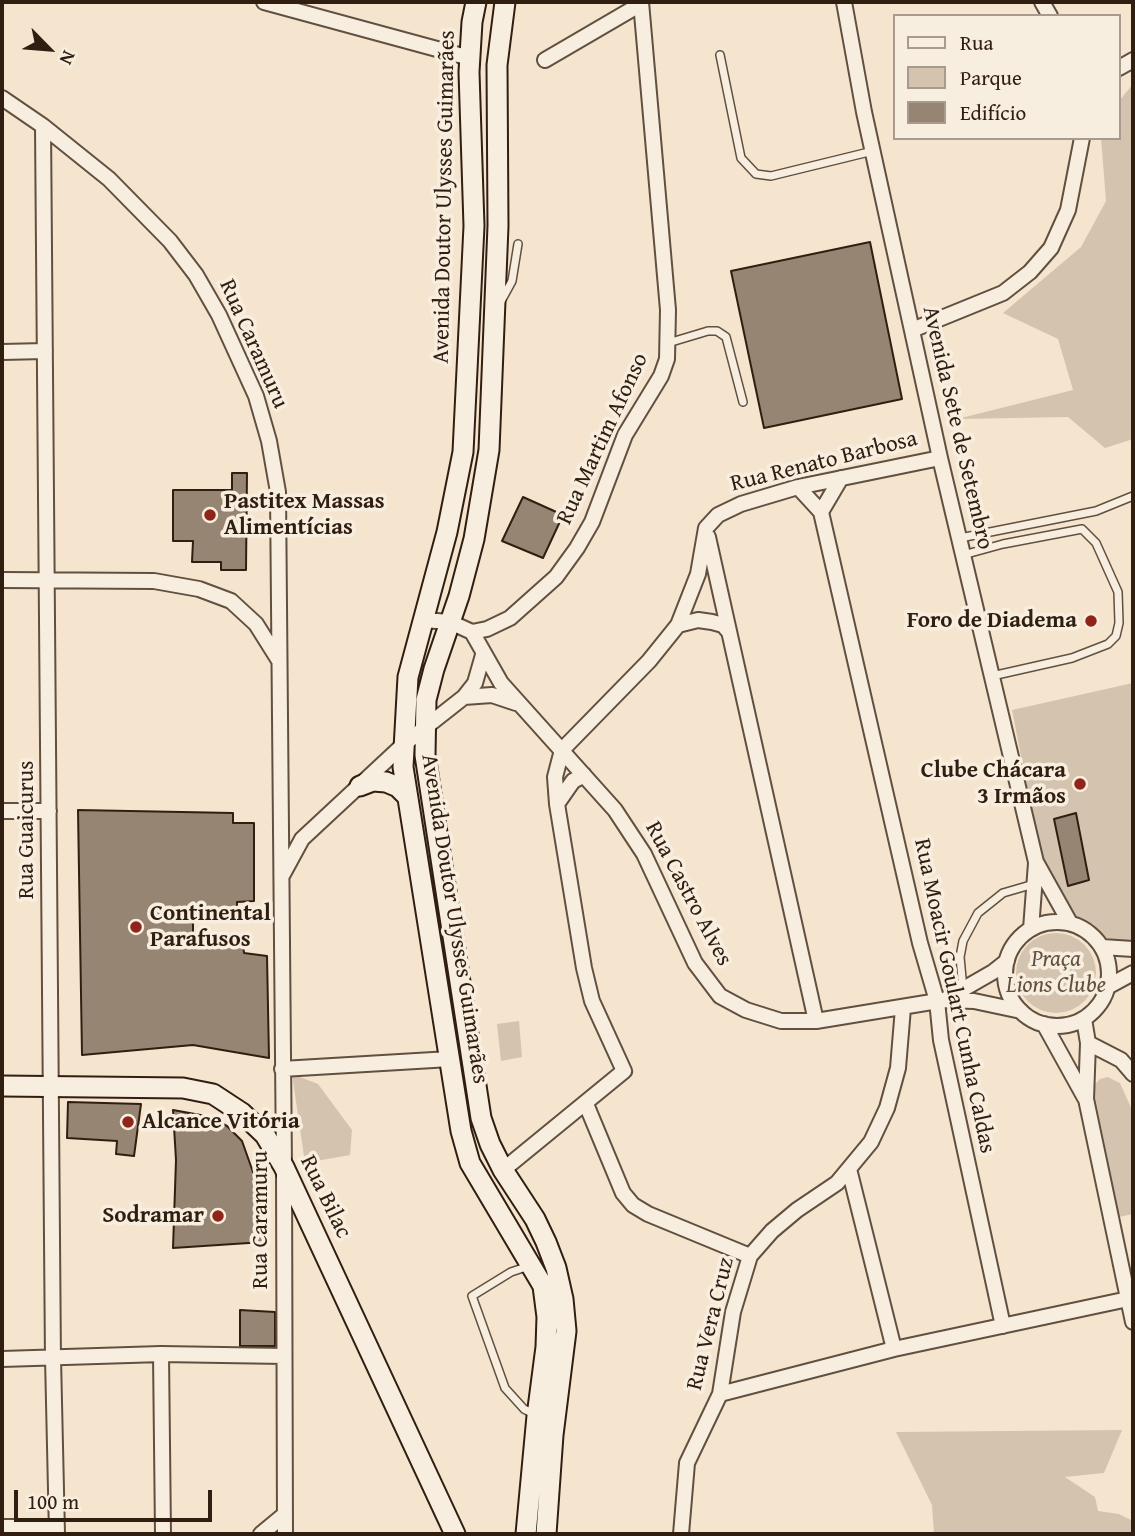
<!DOCTYPE html>
<html>
<head>
<meta charset="utf-8">
<style>
	body { margin:0 }
	#map { position:relative; width:1135px; height:1536px; overflow:hidden; background:#f5e5ce; font-family:"Gentium Book Plus",serif }
	canvas { display:block }
	.frame { position:absolute; inset:0; border:4px solid #301e11; pointer-events:none }
	.legend { position:absolute; left:893px; top:14px; width:228px; height:126px; box-sizing:border-box; background:#f8eedf; border:2px solid #a89b8d; margin:0; padding:9px 12px; list-style:none; font-size:21px; color:#301e11 }
	.legend li { display:flex; align-items:center; gap:14px; height:35px }
	.legend b { width:35px; border:2px solid #a89b8d }
	.north { position:absolute; left:14px; top:14px; width:70px; height:70px; -webkit-text-stroke:5px #f8eedf; paint-order:stroke; rotate:115deg; font-size:19px; font-weight:700; line-height:28px; text-align:center; color:#301e11 }
	.north::after { content:''; display:block; margin:auto; width:24px; height:32px; background:#301e11; clip-path:polygon(50% 0,100% 100%,50% 72%,0 100%) }
	.scale { position:absolute; left:14px; top:1490px; width:198px; height:32px; box-sizing:border-box; border:4px solid #301e11; border-top:0; padding-left:9px; font-size:21px; line-height:24px; white-space:nowrap; color:#301e11; -webkit-text-stroke:5px #f8eedf; paint-order:stroke }
</style>
</head>
<body>
<div id="map">
<canvas width="1135" height="1536"></canvas>
<div class="frame"></div>
<ul class="legend">
<li><b style="height:9px;background:#f8eedf"></b>Rua</li>
<li><b style="height:19px;background:#d4c3ae"></b>Parque</li>
<li><b style="height:19px;background:#968573"></b>Edifício</li>
</ul>
<div class="north">N</div>
<div class="scale">100 m</div>
</div>
<script>
const ctx = document.querySelector('canvas').getContext('2d');
ctx.lineJoin = 'round';
function fill(path, color) { ctx.fillStyle = color; ctx.fill(path, 'evenodd'); }
const shape = rows => new Path2D(rows.map(r => 'M' + r).join(''));
function strokePath(path, color, width, dash) { ctx.strokeStyle = color; ctx.lineWidth = width; ctx.lineCap = dash ? 'butt' : 'round'; ctx.setLineDash(dash || []); ctx.stroke(path); }
function drawText(font, color, halo, rows, align = 'center') {
  ctx.font = font + ' "Gentium Book Plus",serif'; ctx.lineWidth = 7; ctx.setLineDash([]); ctx.textBaseline = 'middle'; ctx.strokeStyle = halo; ctx.fillStyle = color; for (const [text, x, y, turn = 0] of rows) {
    ctx.save(); ctx.translate(x, y); ctx.rotate((+turn || 0) * Math.PI / 180); ctx.textAlign = isNaN(turn) ? turn : align; if (halo) ctx.strokeText(text, 0, 0); ctx.fillText(text, 0, 0); ctx.restore();
  }
}
fill(shape([
	[1133,84,1133,439,1105,448,1068,417,957,419,1073,390,1058,339,1003,313,1081,247,1106,201,1101,138,1119,138,1119,101],
	[1133,683,1133,943,1104,941,1090,926,1073,918,1041,859,1012,710],
	'1016 973a40 40 0 1 1 80 0a40 40 0 1 1-80 0Z',
	[519,1021,522,1057,501,1061,497,1024],
	[292,1074,318,1084,352,1130,350,1155,305,1163],
	[1108,1077,1120,1083,1133,1112,1133,1214,1119,1217,1090,1090,1100,1079],
	[1122,1430,1104,1473,1065,1477,1095,1497,1098,1511,1119,1514,1133,1521,1133,1534,934,1534,932,1505,896,1432]
]), '#d4c3ae');
const building = shape([
	[870,242,902,399,764,428,731,271,870,242],
	[232,473,247,473,246,570,221,570,221,562,192,562,193,541,173,541,173,490,232,490,232,473],
	[523,497,563,515,543,558,502,541,523,497],
	[78,810,233,813,233,823,254,823,254,901,237,902,237,911,193,912,193,944,243,943,244,953,267,956,269,1058,193,1045,82,1055,78,810],
	[1076,813,1089,880,1068,886,1054,819,1076,813],
	[68,1102,141,1104,134,1156,116,1154,117,1141,67,1138,68,1102],
	[173,1110,206,1116,227,1126,242,1141,259,1189,264,1242,173,1248,176,1160,173,1110],
	[240,1310,275,1312,275,1346,240,1346,240,1310]
]);
fill(building, '#968573');
strokePath(building, '#301e11', 2);
const lane = shape([
	[720,55,741,158,756,174,771,176,873,151],
	[500,303,512,281,518,244],
	[668,343,708,331,717,331,726,337,743,402],
	[960,538,1096,511,1133,496],
	[963,555,1003,544,1082,529,1096,543,1118,592,1119,623,1116,636,1108,644,1072,658,992,676],
	[963,989,960,957,963,941,978,913,1003,893,1034,884],
	[529,1266,511,1272,472,1296,505,1388,524,1409,536,1415]
]);
const street = shape([
	[264,2,470,58],
	[844,2,864,112,940,458,1036,862,1070,923],
	[1042,2,1050,16],
	[545,60,641,4],
	[1119,68,1133,60],
	[2,98,43,126,109,179,170,241,196,275,219,315,256,396,269,441,278,492,284,1167,285,1534],
	[43,126,53,1358,57,1534],
	[912,330,1003,293,1030,272,1051,248,1068,210,1082,138],
	[2,352,45,351],
	[798,487,821,512,920,943,937,1001,941,1040,1003,1326],
	[821,512,841,478],
	[708,537,816,1021],
	[2,580,154,581,199,589,231,601,256,624,278,659],
	[423,620,450,622,472,632,501,683,615,810,644,854,695,963,720,996,746,1010,781,1021,816,1021,944,1000,974,1001,1021,1011],
	[678,625,698,620,712,622,723,625,729,632],
	[472,632,487,629,510,618,556,577,577,548,592,522,625,435,661,376,667,359,668,310,641,2],
	[464,697,492,695,516,703],
	[557,804,573,781,584,775],
	[2,811,49,811],
	[283,874,302,839,403,745,464,697,475,683,483,655],
	'1005 974a52 52 0 1 1 104 0a52 52 0 1 1-104 0Z',
	[1031,929,1036,863],
	[1102,947,1133,949],
	[1107,987,1133,973],
	[946,999,993,972,1007,961],
	[1084,1019,1088,1043,1086,1099,1133,1322],
	[1044,1024,1085,1098],
	[1088,1043,1121,1060,1133,1074],
	[282,1069,450,1059],
	[586,1104,623,1193,633,1205,648,1214,750,1256],
	[849,1169,894,1349],
	[503,1170,624,1071,592,1001,584,968,557,804,555,777,562,750,649,661,678,625,698,574,706,528,718,515,741,504,798,487,940,458],
	[161,1354,163,1534],
	[2,1359,161,1354,284,1356],
	[720,1394,894,1349,1128,1299],
	[2,1527,56,1527],
	[261,1534,284,1515],
	[681,1534,687,1463,720,1394,733,1312,750,1256,772,1231,797,1210,837,1183,871,1142,887,1108,898,1068,903,1008]
]);
const secondary = shape([
	[476,2,472,22,469,72,474,226,463,452,447,532,408,677,403,767,461,1131,470,1163,543,1286,547,1317,546,1347,537,1416,526,1534],
	[505,2,497,65,498,226,489,450,474,539,459,596,434,669,426,700,425,755,481,1118,490,1144,503,1170,535,1219,546,1242,556,1268,563,1299,566,1331,553,1435,546,1534],
	[360,786,373,781,386,782,398,787,407,796],
	[2,1086,183,1088,213,1094,242,1113,265,1135,284,1167,455,1534]
]);
strokePath(lane, '#615040', 10);
strokePath(street, '#615040', 18);
strokePath(secondary, '#301e11', 23);
strokePath(lane, '#f8eedf', 7);
strokePath(street, '#f8eedf', 14);
strokePath(secondary, '#f8eedf', 19);
for (const [x, y, r, color] of [
	[210,515,7,"#8f2418"],
	[1091,621,7,"#8f2418"],
	[1080,784,7,"#8f2418"],
	[136,927,7,"#8f2418"],
	[128,1122,7,"#8f2418"],
	[218,1216,7,"#8f2418"]
]) { const dot = new Path2D(); dot.arc(x, y, r, 0, 2 * Math.PI); ctx.fillStyle = color; ctx.fill(dot); strokePath(dot, '#f8eedf', 2.5); }
drawText('23px', '#301e11', '#f8eedf', [
	["Avenida Doutor Ulysses Guimarães",445,197,-89],
	["Rua Caramuru",253,344,66],
	["Avenida Sete de Setembro",957,428,77],
	["Rua Martim Afonso",603,439,-65],
	["Rua Renato Barbosa",824,462,-14],
	["Rua Guaicurus",27,830,-90],
	["Rua Castro Alves",688,894,62],
	["Avenida Doutor Ulysses Guimarães",454,919,81],
	["Rua Moacir Goulart Cunha Caldas",954,996,78],
	["Rua Bilac",325,1197,64],
	["Rua Caramuru",261,1220,-90],
	["Rua Vera Cruz",711,1324,-76]
]);
drawText('bold 23px', '#301e11', '#f8eedf', [
	["Pastitex Massas",224,502],
	["Alimentícias",224,528],
	["Foro de Diadema",1077,621,"right"],
	["Clube Chácara",1066,771,"right"],
	["3 Irmãos",1066,797,"right"],
	["Continental",150,914],
	["Parafusos",150,940],
	["Alcance Vitória",142,1122],
	["Sodramar",204,1216,"right"]
], 'left');
drawText('italic 23px', '#615040', '#f8eedf', [
	["Praça",1056,960],
	["Lions Clube",1056,986]
]);
</script>
</body>
</html>
